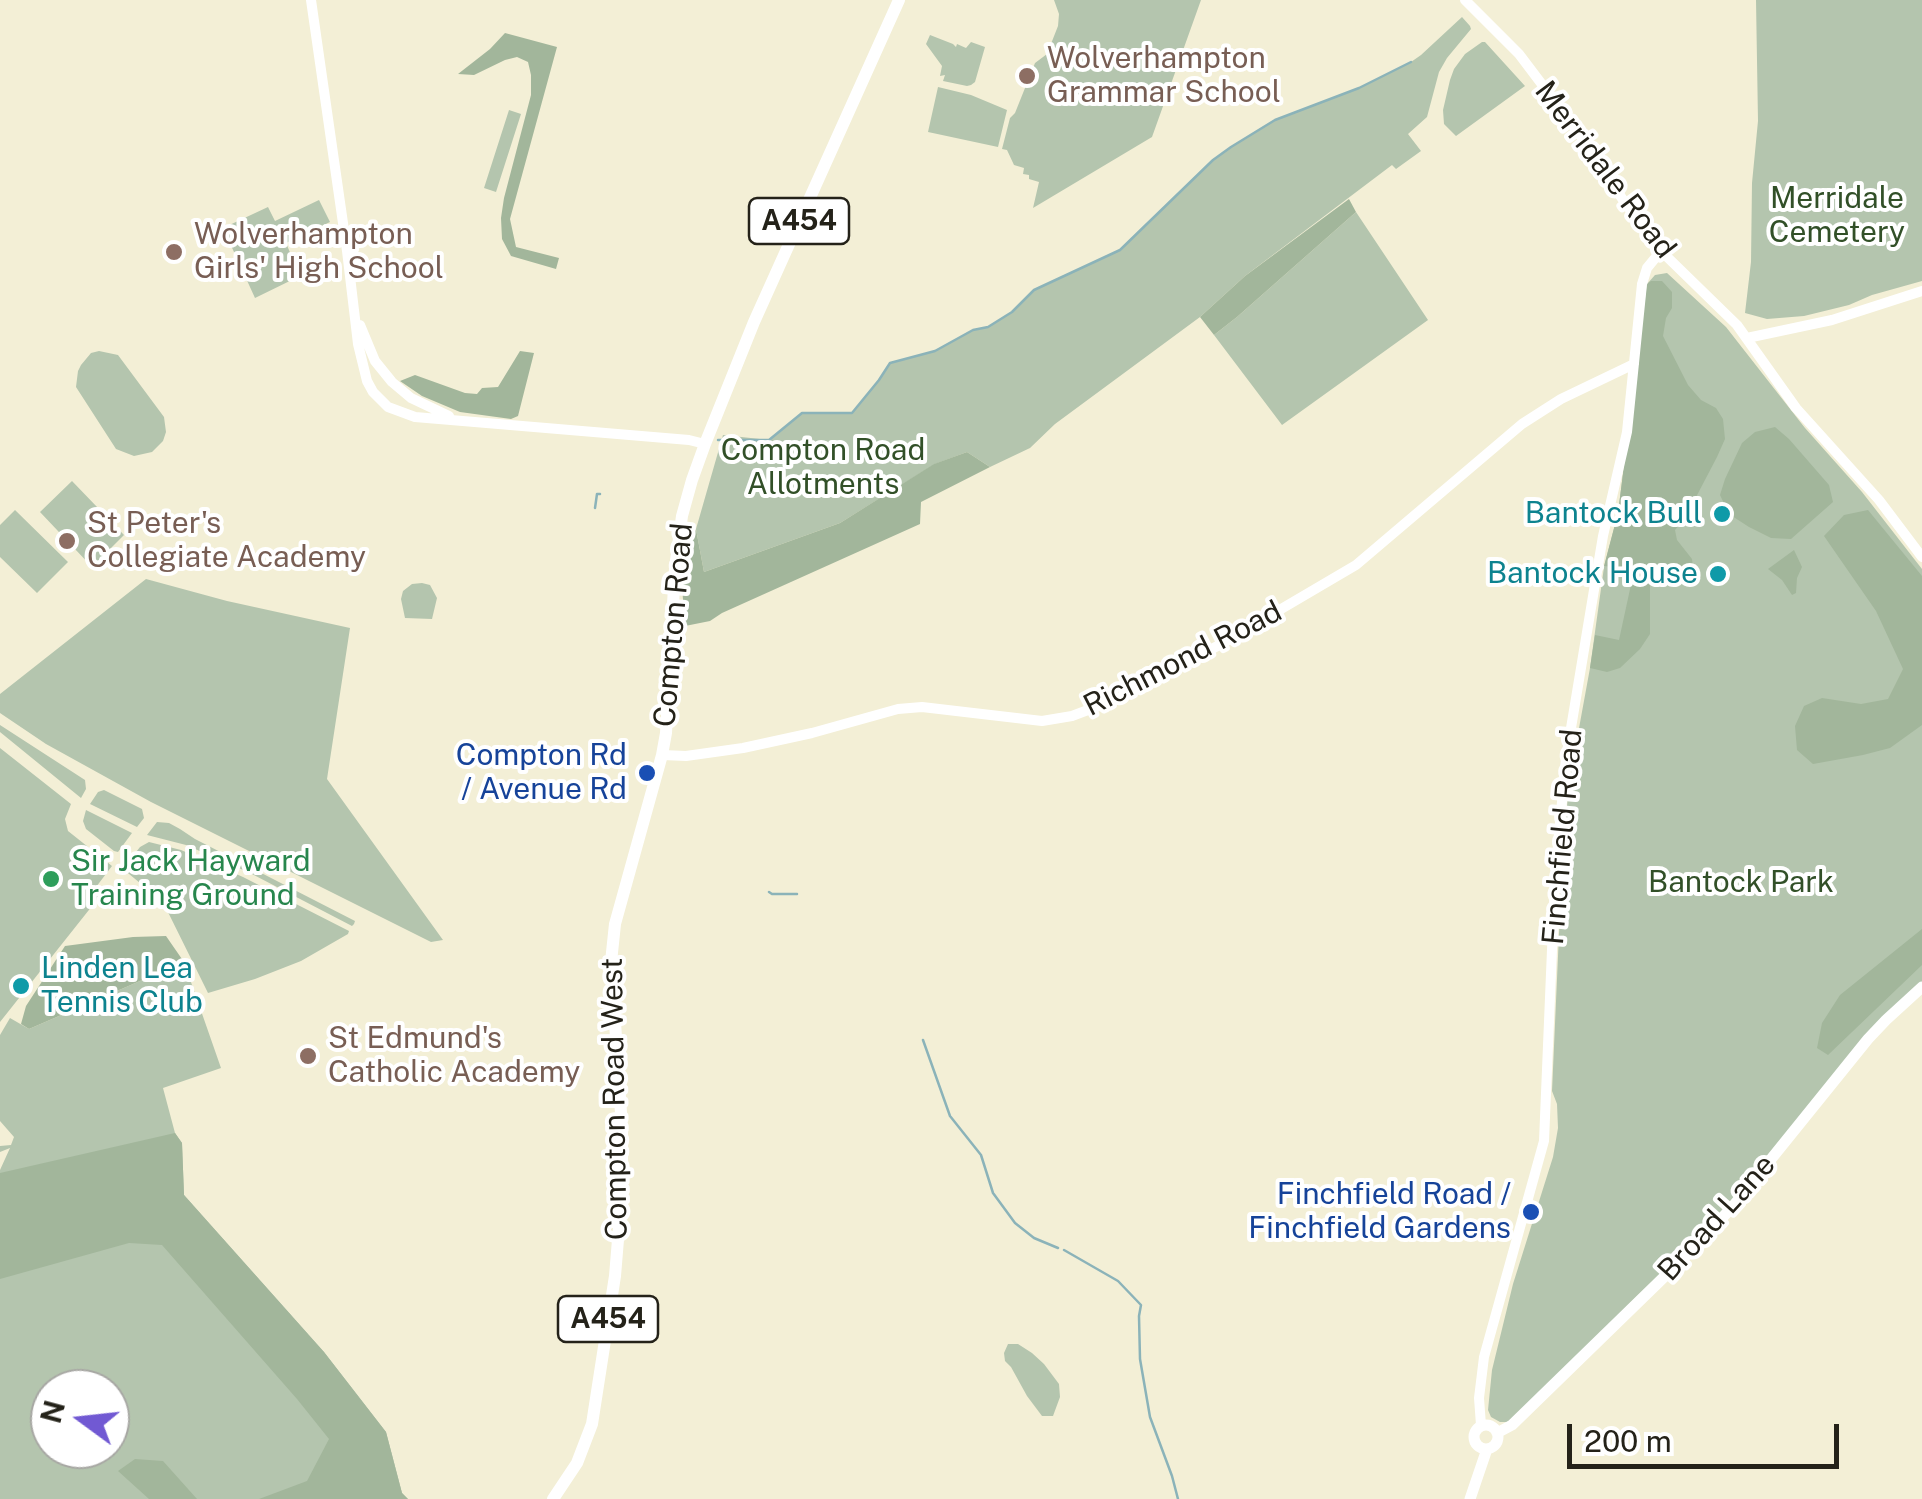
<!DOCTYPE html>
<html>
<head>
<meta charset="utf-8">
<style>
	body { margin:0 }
	#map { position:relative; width:1922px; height:1499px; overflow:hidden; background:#f3efd6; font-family:"Public Sans",sans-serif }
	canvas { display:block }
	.north { position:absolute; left:30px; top:1369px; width:100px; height:100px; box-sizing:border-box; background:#fff; border:2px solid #a7a7a3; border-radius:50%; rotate:285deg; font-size:28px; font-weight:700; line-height:40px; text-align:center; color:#242219 }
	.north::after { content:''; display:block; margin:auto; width:35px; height:45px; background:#7159d3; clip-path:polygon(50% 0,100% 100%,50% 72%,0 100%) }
	.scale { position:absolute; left:1567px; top:1424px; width:272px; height:45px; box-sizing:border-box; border:5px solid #242219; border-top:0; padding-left:12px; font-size:30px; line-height:35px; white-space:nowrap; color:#242219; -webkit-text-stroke:8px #fff; paint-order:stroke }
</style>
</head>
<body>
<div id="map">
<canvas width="1922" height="1499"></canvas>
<div class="north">N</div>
<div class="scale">200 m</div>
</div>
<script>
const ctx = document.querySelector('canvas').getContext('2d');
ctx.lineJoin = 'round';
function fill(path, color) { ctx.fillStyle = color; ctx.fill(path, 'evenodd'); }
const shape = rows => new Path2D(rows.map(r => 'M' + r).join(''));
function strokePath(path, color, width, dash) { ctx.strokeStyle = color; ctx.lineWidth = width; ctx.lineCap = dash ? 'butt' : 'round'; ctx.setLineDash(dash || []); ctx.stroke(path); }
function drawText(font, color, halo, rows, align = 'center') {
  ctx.font = font + ' "Public Sans",sans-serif'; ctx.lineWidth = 8; ctx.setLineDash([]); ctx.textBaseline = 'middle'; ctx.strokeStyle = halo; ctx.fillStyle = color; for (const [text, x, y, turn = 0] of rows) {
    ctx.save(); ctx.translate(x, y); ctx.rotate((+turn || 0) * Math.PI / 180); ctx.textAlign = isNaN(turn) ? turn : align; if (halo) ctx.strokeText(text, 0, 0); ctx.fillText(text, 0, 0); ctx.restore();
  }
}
fill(shape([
	[1054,0,1201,0,1152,137,1033,208,1039,182,1029,179,1029,175,1023,174,1024,168,1014,165,1007,150,1002,149,1010,118,1015,113,1035,63,1047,54,1058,26,1059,14],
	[1756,0,1922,0,1922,281,1872,295,1849,305,1804,316,1767,319,1745,313,1751,262,1752,183,1758,121],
	[1462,17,1470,26,1471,29,1447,58,1439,72,1427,117,1408,134,1421,151,1396,169,1392,165,1245,276,1200,317,1055,424,1030,448,990,467,967,452,935,464,840,523,704,572,696,529,723,435,769,440,802,413,852,413,879,380,890,363,935,351,973,330,988,327,1012,312,1034,290,1121,250,1212,160,1231,147,1275,120,1359,88,1411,62,1421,55],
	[930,35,953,44,956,47,957,44,966,48,971,42,985,47,975,82,971,85,967,86,943,81,945,75,940,76,942,66,926,44],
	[1482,42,1485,42,1525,86,1456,136,1444,124,1443,110,1450,80,1454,69,1465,54],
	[938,87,971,95,1007,110,998,147,928,132],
	[509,110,521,114,496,192,484,188],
	[319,200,330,222,286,243,300,276,255,298,223,228,268,207,275,221],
	[1356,212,1428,320,1282,425,1214,335,1237,317],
	[1667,273,1726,327,1805,428,1862,492,1922,569,1922,983,1731,1204,1513,1418,1507,1422,1500,1422,1491,1417,1488,1410,1492,1370,1513,1284,1553,1157,1558,1128,1557,1104,1552,1091,1562,866,1569,783,1590,668,1604,567,1618,513,1647,284,1655,275],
	[99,351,118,355,164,417,166,432,163,441,152,452,134,456,116,449,76,387,78,371,81,365,91,353],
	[72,481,124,535,92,567,40,512],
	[15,510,68,562,37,593,0,557,0,525],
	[146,579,227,601,350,628,327,779,443,940,431,942,151,802,46,744,0,713,0,694],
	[422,583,430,585,437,598,432,619,405,618,401,599,403,591,412,584],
	[0,725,85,780,86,789,81,798,0,732],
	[0,748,71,804,65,819,68,831,112,866,93,891,100,896,0,1022],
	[104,790,142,809,144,818,137,827,90,804,98,792],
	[86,810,132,833,118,852,114,851,86,829,83,821],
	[157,822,169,823,180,829,195,839,355,921,354,924,352,926,250,873,186,845,147,835],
	[149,842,181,850,243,877,349,931,348,934,301,961,255,979,208,993,163,902,123,869,140,847],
	[184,962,221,1068,163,1088,175,1133,182,1143,184,1195,324,1352,386,1432,402,1493,408,1499,0,1499,0,1170,10,1148,0,1152,0,1146,11,1145,14,1137,0,1121,0,1035,10,1018,29,1029],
	[50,1389,110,1389,110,1449,50,1449],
	[1008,1344,1018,1344,1032,1353,1044,1364,1059,1384,1060,1397,1053,1416,1042,1416,1027,1396,1011,1367,1005,1361,1004,1353]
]), '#b4c5ae');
fill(shape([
	[505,33,557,47,510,219,516,247,559,258,556,269,511,256,502,239,501,218,504,198,531,95,531,75,528,62,517,57,505,60,474,75,458,74,490,49],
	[1349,199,1356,212,1237,317,1214,335,1200,317,1245,276],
	[1651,281,1662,281,1672,292,1672,308,1666,318,1663,336,1688,385,1701,400,1716,408,1723,419,1725,439,1717,457,1684,520,1675,530,1677,540,1692,559,1694,575,1604,566,1618,513,1647,284],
	[520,351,534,353,518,416,511,419,460,412,422,396,400,381,415,375,465,393,477,394,482,388,498,387],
	[1775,427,1789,439,1829,485,1833,502,1791,539,1771,538,1749,527,1729,514,1720,495,1725,479,1742,443,1755,432],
	[967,452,990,467,921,502,920,524,722,613,710,621,685,626,681,573,696,529,704,572,840,523,934,464],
	[1868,510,1922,576,1922,725,1890,748,1863,755,1813,764,1797,750,1795,726,1804,706,1822,698,1861,704,1888,699,1903,669,1876,611,1824,536,1844,515],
	[1794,550,1802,567,1797,578,1796,593,1792,595,1782,580,1768,569],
	[1632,580,1650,581,1650,634,1640,649,1620,668,1607,672,1590,668,1595,635,1619,640],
	[1922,929,1922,965,1828,1055,1817,1048,1822,1023,1840,995],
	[166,936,184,962,29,1029,21,1024,26,1006,65,946,133,937],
	[175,1133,182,1143,184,1195,324,1352,386,1432,402,1493,408,1499,259,1499,307,1481,329,1439,297,1399,162,1245,129,1243,0,1279,0,1173],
	[135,1459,163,1461,197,1499,149,1499,118,1471]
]), '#a2b69b');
strokePath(shape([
	[718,440,769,440,802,413,852,413,879,380,890,363,935,351,973,330,988,327,1012,312,1034,290,1120,250,1213,160,1231,147,1275,120,1359,88,1411,62],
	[595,508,597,494,600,494],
	[769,892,772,894,797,894],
	[923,1040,950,1116,981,1155,993,1193,1015,1223,1034,1238,1058,1248],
	[1064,1250,1118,1281,1141,1305,1139,1316,1140,1359,1150,1417,1172,1476,1178,1499]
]), '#8bb3b9', 2.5);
strokePath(shape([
	[311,0,347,251,358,344,367,381,373,392,388,407,415,417,689,440,705,444],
	[1465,0,1519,54,1584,140,1625,203,1661,251,1737,325,1796,408,1879,500,1922,557],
	[360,325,375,361,392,382,411,398,449,416],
	[1747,338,1832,320,1922,291],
	[662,755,686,756,743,748,812,733,898,709,922,707,1042,721,1072,716,1117,699,1225,642,1356,565,1522,424,1561,399,1634,364],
	[1481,1425,1479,1398,1484,1357,1544,1141,1555,878,1566,758,1603,536,1627,432,1642,284,1647,268,1661,251]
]), '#fff', 10);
strokePath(shape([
	'1474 1437a12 12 0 1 1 24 0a12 12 0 1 1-24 0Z',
	[1497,1433,1512,1425,1698,1244,1734,1205,1868,1039,1886,1020,1922,987],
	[1470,1499,1487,1449]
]), '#fff', 11);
strokePath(shape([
	[553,1499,577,1463,592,1424,615,1276,622,1191,622,1128,611,962,615,924,662,755,666,733,675,568,682,516,692,480,705,444,754,322,899,0]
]), '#fff', 12);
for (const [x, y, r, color] of [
	[1027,76,10,"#8d6e63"],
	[174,252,10,"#8d6e63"],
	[1722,514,10,"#0f9aa8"],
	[67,541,10,"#8d6e63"],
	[1718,574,10,"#0f9aa8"],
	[647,773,10,"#1a4fb4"],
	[51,879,10,"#2e9e5b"],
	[21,986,10,"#0f9aa8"],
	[308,1056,10,"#8d6e63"],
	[1531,1212,10,"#1a4fb4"]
]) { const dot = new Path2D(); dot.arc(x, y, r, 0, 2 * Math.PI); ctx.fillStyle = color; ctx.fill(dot); strokePath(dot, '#fff', 4); }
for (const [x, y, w] of [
	[799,221,100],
	[608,1319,100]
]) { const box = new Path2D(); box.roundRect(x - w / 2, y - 23, w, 46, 8); ctx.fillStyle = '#fff'; ctx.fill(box); strokePath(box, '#242219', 2.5); }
drawText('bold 28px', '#242219', null, [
	["A454",799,221],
	["A454",608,1319]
]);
drawText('30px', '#785e54', '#fff', [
	["Wolverhampton",1047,59],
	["Grammar School",1047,93],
	["Wolverhampton",194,235],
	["Girls' High School",194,269],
	["St Peter's",87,524],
	["Collegiate Academy",87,558],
	["St Edmund's",328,1039],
	["Catholic Academy",328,1073]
], 'left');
drawText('30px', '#242219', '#fff', [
	["Merridale Road",1605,170,53],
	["Compton Road",674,625,-85],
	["Richmond Road",1183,659,-27],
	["Finchfield Road",1563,837,-85],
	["Compton Road West",615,1099,-91],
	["Broad Lane",1717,1218,-48]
]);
drawText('30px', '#325028', '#fff', [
	["Merridale",1837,199],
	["Cemetery",1837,233],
	["Compton Road",823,451],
	["Allotments",823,485],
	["Bantock Park",1741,883]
]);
drawText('30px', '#0d838f', '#fff', [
	["Bantock Bull",1702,514],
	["Bantock House",1698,574],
	["Linden Lea",41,969,"left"],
	["Tennis Club",41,1003,"left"]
], 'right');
drawText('30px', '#164399', '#fff', [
	["Compton Rd",627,756],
	["/ Avenue Rd",627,790],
	["Finchfield Road /",1511,1195],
	["Finchfield Gardens",1511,1229]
], 'right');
drawText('30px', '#27864d', '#fff', [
	["Sir Jack Hayward",71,862],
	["Training Ground",71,896]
], 'left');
</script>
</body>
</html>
